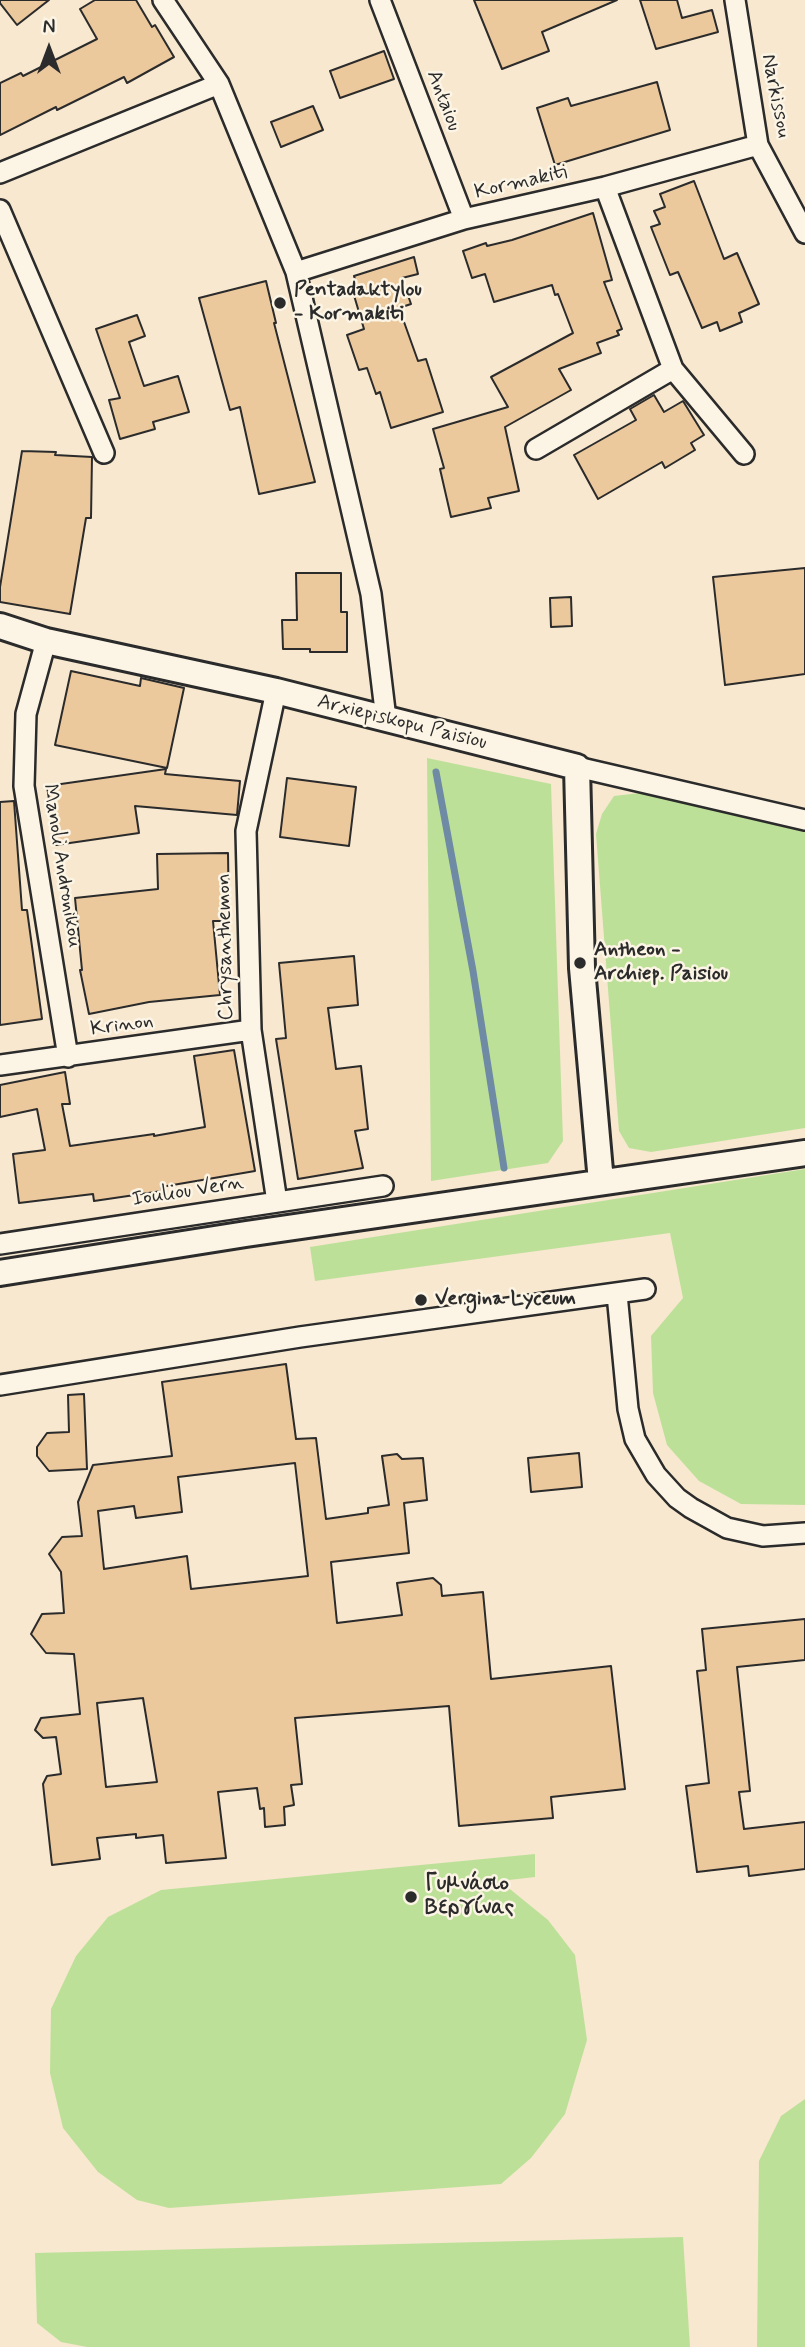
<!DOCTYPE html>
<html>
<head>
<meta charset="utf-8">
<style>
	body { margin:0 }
	#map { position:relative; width:805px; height:2347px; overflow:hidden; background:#f7e8cf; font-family:Mynerve,sans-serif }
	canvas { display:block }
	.north { position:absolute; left:14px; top:14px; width:70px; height:70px; -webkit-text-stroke:5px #fcf5e5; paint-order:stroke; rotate:0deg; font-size:19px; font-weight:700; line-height:28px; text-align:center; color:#2b2b2b }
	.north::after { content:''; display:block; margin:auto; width:24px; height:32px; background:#2b2b2b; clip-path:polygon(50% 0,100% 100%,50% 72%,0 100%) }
</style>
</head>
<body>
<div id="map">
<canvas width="805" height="2347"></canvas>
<div class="north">N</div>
</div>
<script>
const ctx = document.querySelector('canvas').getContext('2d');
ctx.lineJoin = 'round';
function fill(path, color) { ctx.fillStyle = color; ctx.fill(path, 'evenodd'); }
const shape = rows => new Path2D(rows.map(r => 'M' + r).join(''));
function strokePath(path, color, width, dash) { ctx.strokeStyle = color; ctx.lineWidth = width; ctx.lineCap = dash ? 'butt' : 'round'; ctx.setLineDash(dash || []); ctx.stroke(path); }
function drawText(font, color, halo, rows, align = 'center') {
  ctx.font = font + ' Mynerve,sans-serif'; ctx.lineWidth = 5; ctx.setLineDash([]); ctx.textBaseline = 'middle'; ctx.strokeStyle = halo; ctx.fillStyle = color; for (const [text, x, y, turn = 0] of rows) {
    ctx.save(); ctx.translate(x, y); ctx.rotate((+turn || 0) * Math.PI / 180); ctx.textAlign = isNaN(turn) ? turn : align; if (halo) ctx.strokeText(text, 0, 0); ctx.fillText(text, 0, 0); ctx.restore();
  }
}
fill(shape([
	[427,758,551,784,563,1141,548,1163,431,1181],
	[640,793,805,832,805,1128,651,1152,629,1148,619,1131,596,834,602,814,614,796],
	[805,1169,805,1505,741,1504,699,1481,667,1445,653,1393,651,1336,683,1298,670,1233,315,1281,310,1247],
	[535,1854,535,1877,500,1881,548,1920,575,1955,587,2040,565,2114,531,2158,501,2184,169,2208,137,2200,98,2172,63,2128,50,2073,51,2009,76,1956,108,1917,161,1890],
	[805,2099,805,2347,757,2347,759,2161,781,2116],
	[683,2237,690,2347,87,2347,61,2342,37,2323,35,2253]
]), '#bde099');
strokePath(shape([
	[436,772,473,971,504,1168]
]), '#6e8aa5', 7);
const building = shape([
	[0,0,49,0,17,25,0,3,0,0],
	[95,0,136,0,152,27,155,25,174,57,127,83,124,77,57,110,56,107,0,135,0,83,21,73,23,76,97,39,80,9,95,0],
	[474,0,617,0,542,32,549,51,502,69,474,0],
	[640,0,677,0,682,18,712,10,718,32,656,49,640,0],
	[384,51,394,79,340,98,330,71,384,51],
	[657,82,670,130,555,165,537,108,568,98,571,106,657,82],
	[313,106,323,130,281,147,271,122,313,106],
	[694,181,724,259,737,253,759,304,739,313,742,322,720,331,717,322,702,328,678,272,670,275,651,227,660,224,654,211,665,207,660,194,694,181],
	[593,213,612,280,604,282,622,329,617,331,619,335,597,343,601,353,559,369,571,390,505,427,519,491,488,498,491,508,451,517,440,469,444,468,433,429,508,407,491,377,573,333,558,294,555,295,552,285,494,302,485,274,472,278,463,251,486,243,487,246,512,240,593,213],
	[414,257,418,274,402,278,411,304,399,308,418,361,426,359,443,412,391,428,380,392,376,394,367,368,359,370,347,335,364,329,353,292,357,286,354,276,414,257],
	[266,281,276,323,274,323,315,482,259,494,240,407,230,410,199,298,266,281],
	[137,315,145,336,129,342,144,386,178,376,189,412,153,422,155,429,120,439,109,400,120,398,96,329,137,315],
	[654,395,664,412,683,401,704,435,691,443,695,450,665,468,662,462,598,499,574,455,636,420,630,409,654,395],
	[22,451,56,452,55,455,92,457,91,518,86,518,70,614,0,602,0,587,22,451],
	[805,568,805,674,725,685,713,577,805,568],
	[296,573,341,573,341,612,347,612,347,652,310,652,310,649,283,649,282,620,297,620,296,573],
	[571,597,572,626,551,627,550,598,571,597],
	[71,671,140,686,141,678,184,688,167,768,55,745,71,671],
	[166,769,165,774,240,781,237,815,135,806,139,833,56,845,47,786,166,769],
	[287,778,356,787,349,846,280,837,287,778],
	[14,801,22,910,27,910,42,1019,0,1025,0,802,14,801],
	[228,853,229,921,213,921,220,995,149,1002,89,1014,80,970,82,970,75,898,158,889,157,854,228,853],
	[354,956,358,1005,328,1008,336,1069,361,1066,368,1129,355,1131,363,1168,298,1179,276,1039,286,1038,279,963,354,956],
	[234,1050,255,1171,161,1187,162,1191,94,1201,93,1194,19,1203,13,1154,45,1150,37,1109,0,1117,0,1085,65,1072,70,1104,62,1104,70,1146,154,1134,154,1136,205,1127,194,1056,234,1050],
	[286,1364,296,1439,316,1438,326,1519,368,1513,368,1508,389,1505,382,1456,397,1454,402,1459,423,1458,427,1500,404,1503,409,1553,331,1562,337,1623,402,1615,397,1583,433,1578,441,1585,442,1596,483,1592,491,1679,611,1666,625,1789,551,1797,553,1818,459,1826,449,1706,295,1718,302,1784,291,1785,294,1805,284,1807,285,1825,265,1827,264,1808,260,1809,257,1788,218,1792,226,1858,166,1863,163,1835,136,1838,136,1834,97,1838,100,1859,52,1865,43,1784,47,1776,61,1774,56,1737,43,1738,35,1730,41,1718,80,1714,74,1654,46,1653,31,1634,42,1614,64,1613,61,1572,49,1554,62,1537,82,1536,78,1502,93,1465,172,1456,162,1382,286,1364],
	[295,1463,308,1576,191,1589,187,1556,104,1569,98,1511,134,1506,136,1518,182,1512,178,1477,295,1463],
	[143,1698,157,1782,106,1787,97,1703,143,1698],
	[84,1394,87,1469,49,1471,37,1456,37,1447,47,1433,69,1432,68,1395,84,1394],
	[579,1453,582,1487,531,1492,528,1458,579,1453],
	[805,1619,805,1660,737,1667,750,1791,739,1792,744,1829,805,1822,805,1869,749,1876,748,1866,697,1872,686,1786,709,1783,697,1671,706,1670,702,1629,805,1619]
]);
fill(building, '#ecc89d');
strokePath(building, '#2b2b2b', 2);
const minor = shape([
	[163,0,219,84,296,272,371,594,386,719],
	[380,0,464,219],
	[735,0,758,145,805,233],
	[0,173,219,84],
	[605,187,673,369,744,454],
	[0,210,104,453],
	[296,272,464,219,605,187,758,145],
	[536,449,673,369],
	[46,641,26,714,24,786,68,1057],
	[276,691,246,831,251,1030,277,1202],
	[577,767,805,820],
	[0,1065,251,1030],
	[0,1244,383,1186],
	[617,1294,628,1409,635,1439,656,1475,677,1498,691,1508,727,1528,763,1536,805,1533],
	[0,1385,300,1337,645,1289]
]);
const tertiary = shape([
	[0,626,46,641,276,691,577,767,582,968,601,1182],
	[0,1273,246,1234,805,1153]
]);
strokePath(minor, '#2b2b2b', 24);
strokePath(tertiary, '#2b2b2b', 30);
strokePath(minor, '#fcf5e5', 19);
strokePath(tertiary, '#fcf5e5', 24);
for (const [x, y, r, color] of [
	[280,303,7,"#2b2b2b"],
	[580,963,7,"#2b2b2b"],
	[421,1300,7,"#2b2b2b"],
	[411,1897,7,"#2b2b2b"]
]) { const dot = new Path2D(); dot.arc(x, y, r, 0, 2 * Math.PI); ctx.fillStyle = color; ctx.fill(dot); strokePath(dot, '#fcf5e5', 2.5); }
drawText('21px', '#2b2b2b', '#fcf5e5', [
	["Narkissou",775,96,79],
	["Antaiou",443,101,69],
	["Kormakiti",521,183,-13],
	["Arxiepiskopu Paisiou",402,723,14],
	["Manoli Andronikou",61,866,81],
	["Chrysanthemon",226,947,-91],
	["Krinon",122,1026,-8],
	["Iouliou Vern",188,1192,-9]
]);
drawText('bold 21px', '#2b2b2b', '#fcf5e5', [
	["Pentadaktylou",294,291],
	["- Kormakiti",294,315],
	["Antheon -",594,951],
	["Archiep. Paisiou",594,975],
	["Vergina Lyceum",435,1300],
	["Γυμνάσιο",425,1885],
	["Βεργίνας",425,1909]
], 'left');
</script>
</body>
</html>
